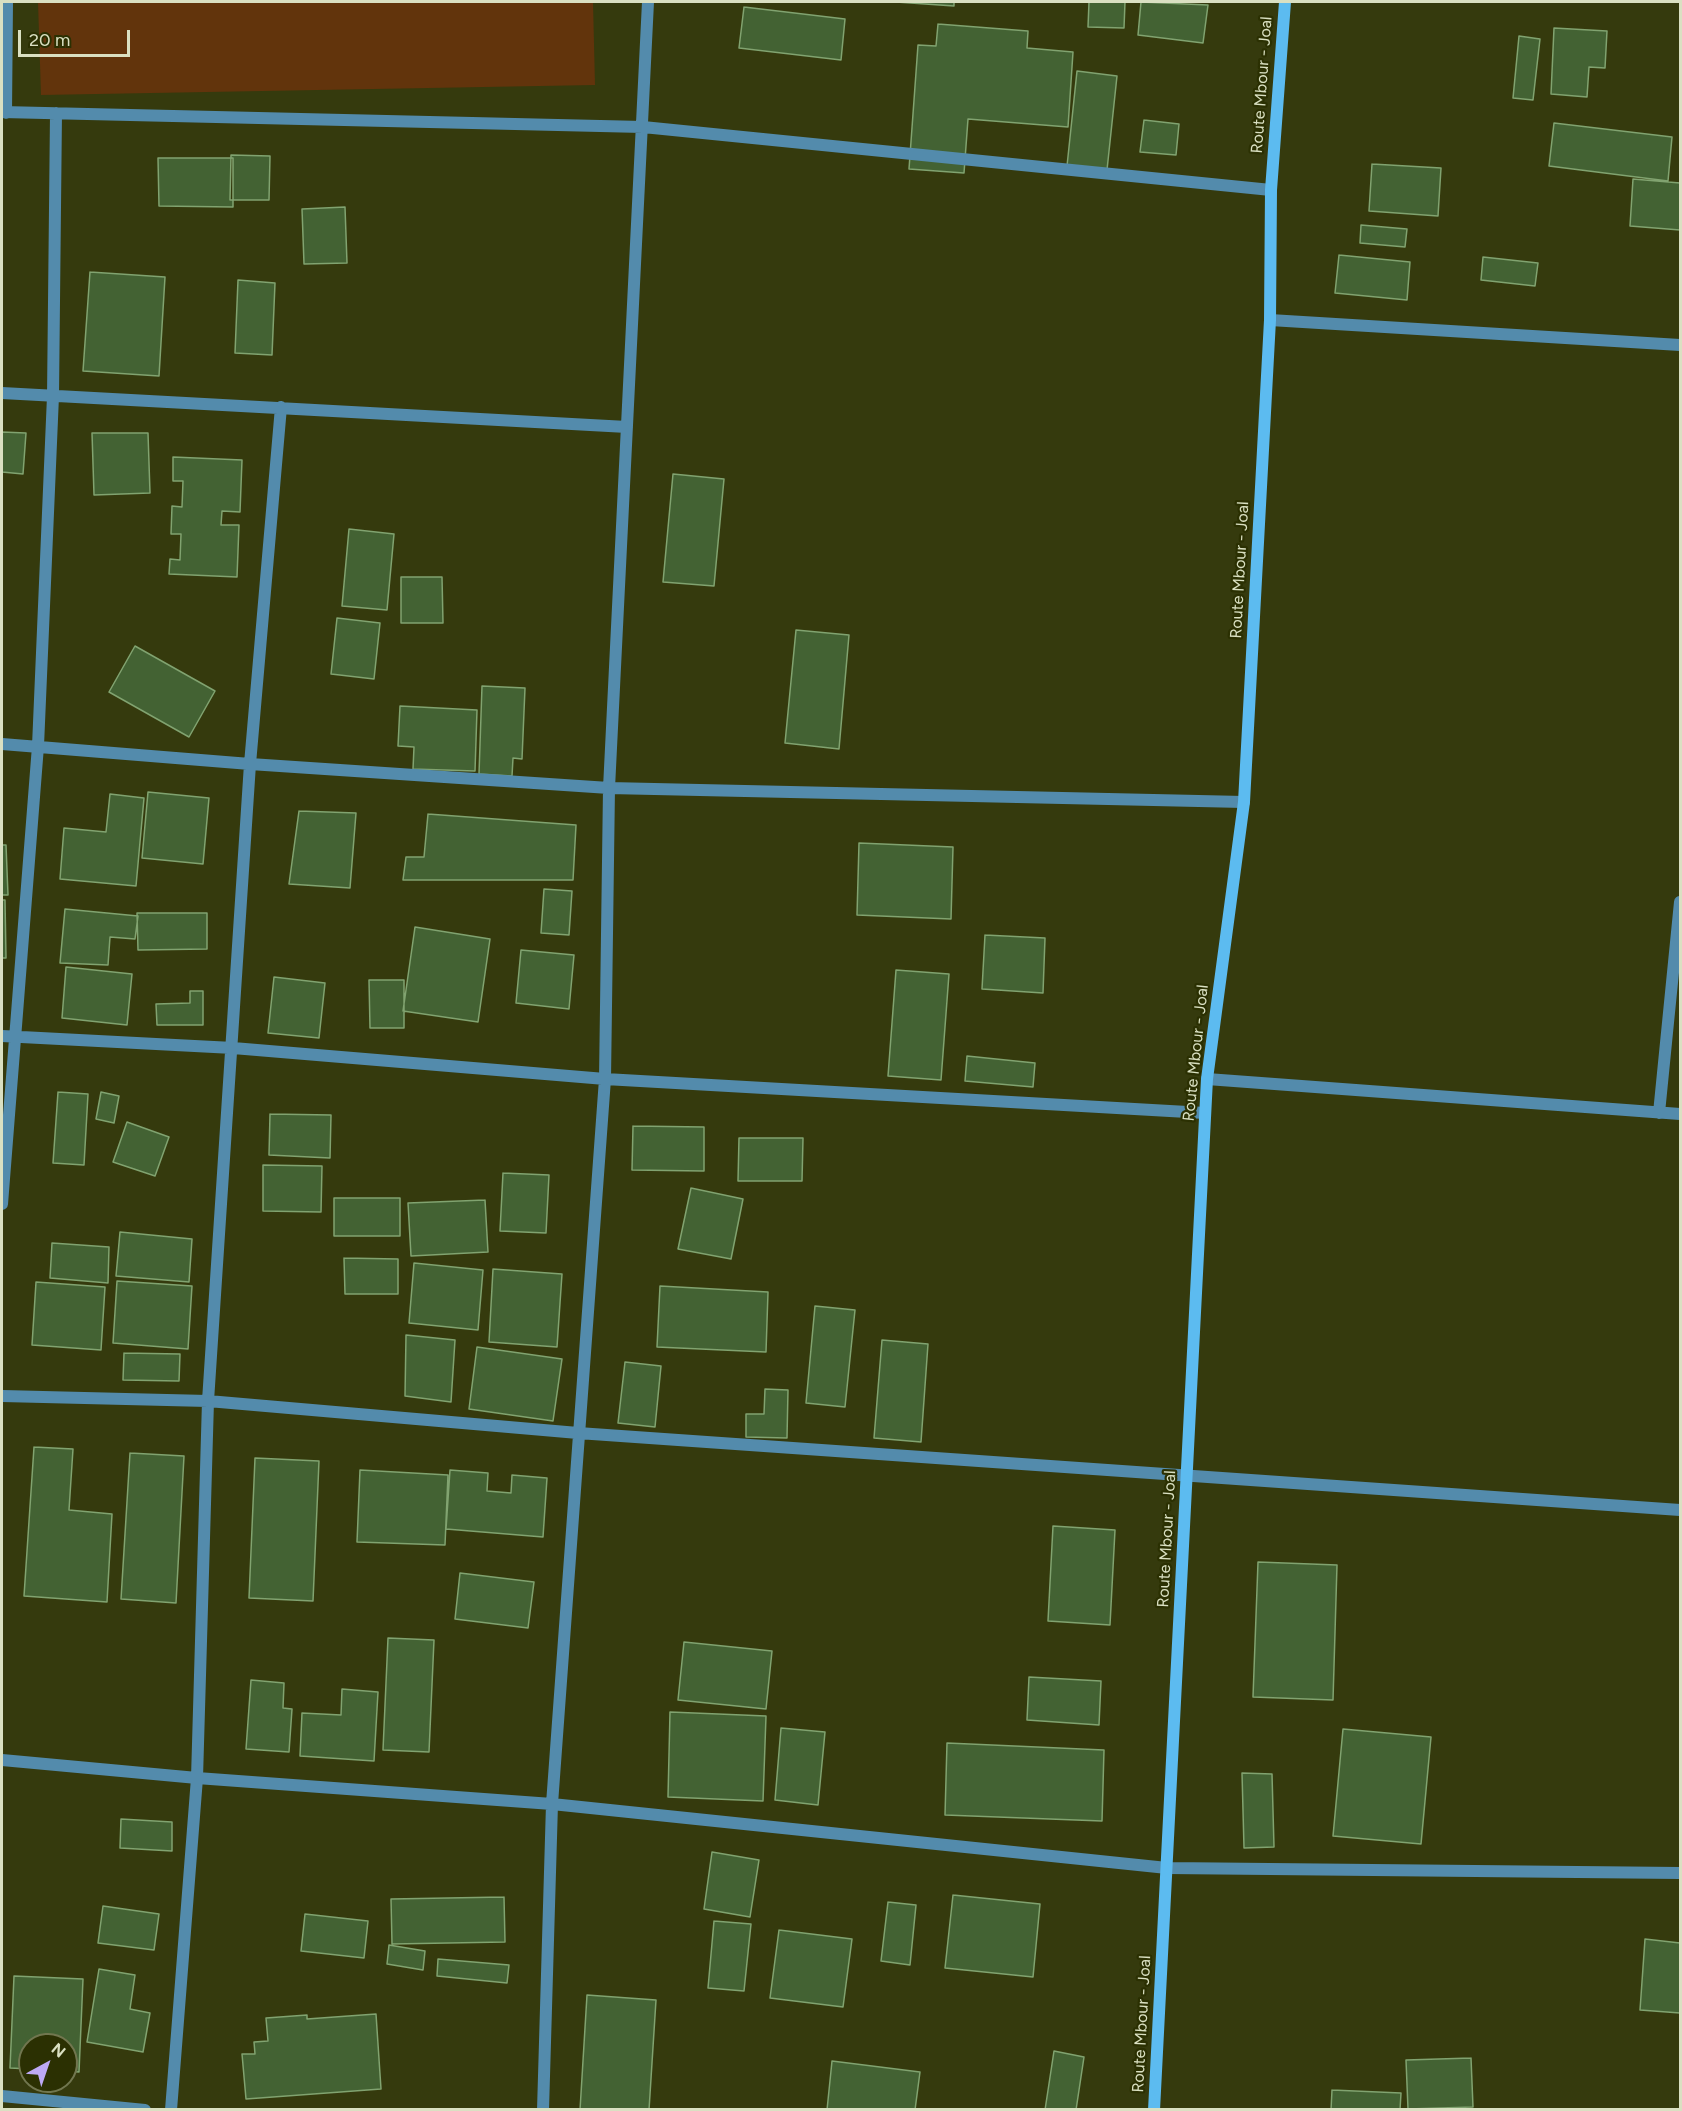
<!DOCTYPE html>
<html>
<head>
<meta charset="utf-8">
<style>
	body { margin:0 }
	#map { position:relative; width:1682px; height:2111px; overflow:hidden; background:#353a0d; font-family:Figtree,sans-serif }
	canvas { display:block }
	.frame { position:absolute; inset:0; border:3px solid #dae0c2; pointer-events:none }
	.north { position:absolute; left:18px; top:2033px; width:60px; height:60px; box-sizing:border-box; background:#2b3002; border:2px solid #71764f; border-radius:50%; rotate:40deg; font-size:16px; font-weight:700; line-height:24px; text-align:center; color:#dae0c2 }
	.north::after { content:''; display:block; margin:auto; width:21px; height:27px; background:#bda9f5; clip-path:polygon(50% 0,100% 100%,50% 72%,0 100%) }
	.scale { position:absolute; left:18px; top:30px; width:112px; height:27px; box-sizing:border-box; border:3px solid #dae0c2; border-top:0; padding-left:8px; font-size:18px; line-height:21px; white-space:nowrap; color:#dae0c2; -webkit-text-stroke:4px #2b3002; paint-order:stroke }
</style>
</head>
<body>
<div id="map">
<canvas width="1682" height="2111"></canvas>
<div class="frame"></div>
<div class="north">N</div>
<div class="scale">20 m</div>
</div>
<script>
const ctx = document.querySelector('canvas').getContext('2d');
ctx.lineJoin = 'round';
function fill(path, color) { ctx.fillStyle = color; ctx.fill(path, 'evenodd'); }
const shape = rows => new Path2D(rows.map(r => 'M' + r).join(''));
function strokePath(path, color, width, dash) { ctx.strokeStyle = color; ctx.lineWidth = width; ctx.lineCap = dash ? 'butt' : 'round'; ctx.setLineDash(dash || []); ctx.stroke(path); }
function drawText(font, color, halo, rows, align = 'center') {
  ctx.font = font + ' Figtree,sans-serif'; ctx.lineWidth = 4.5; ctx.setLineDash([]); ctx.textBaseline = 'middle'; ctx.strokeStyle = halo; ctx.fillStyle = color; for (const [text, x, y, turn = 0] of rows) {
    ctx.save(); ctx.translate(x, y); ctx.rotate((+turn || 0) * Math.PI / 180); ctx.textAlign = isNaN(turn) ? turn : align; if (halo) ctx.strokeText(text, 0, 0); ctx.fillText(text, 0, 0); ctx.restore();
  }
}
fill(shape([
	[38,2,593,2,595,85,41,95]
]), '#62340c');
const building = shape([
	[896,2,954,2,954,6,896,2],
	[1089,2,1125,2,1124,28,1088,27,1089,2],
	[1141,2,1208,5,1203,43,1138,35,1141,2],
	[744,7,845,19,841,60,739,48,744,7],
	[938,24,1028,31,1027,48,1073,52,1068,127,968,119,964,173,909,169,918,45,936,46,938,24],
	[1554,28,1607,31,1605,68,1589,67,1587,97,1551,94,1554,28],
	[1519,36,1540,39,1533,100,1513,98,1519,36],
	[1077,71,1117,76,1107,170,1067,166,1077,71],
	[1144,120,1179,124,1176,155,1140,152,1144,120],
	[1554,123,1672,137,1668,181,1549,166,1554,123],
	[231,155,270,156,269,200,230,200,231,155],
	[158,158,233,158,233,207,159,206,158,158],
	[1372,164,1441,168,1438,216,1369,211,1372,164],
	[1633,179,1680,183,1680,230,1630,226,1633,179],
	[345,207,347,263,304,264,302,209,345,207],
	[1361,225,1407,229,1405,247,1360,243,1361,225],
	[1339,255,1410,262,1407,300,1335,293,1339,255],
	[1483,257,1538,263,1535,286,1481,280,1483,257],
	[90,272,165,277,159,376,83,371,90,272],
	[238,280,275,283,272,355,235,353,238,280],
	[2,432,26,433,23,474,2,472,2,432],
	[92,433,148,433,150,493,94,495,92,433],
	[173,457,242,460,240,512,222,511,221,525,239,525,237,577,169,574,170,559,180,560,181,534,171,534,172,506,182,507,183,481,173,481,173,457],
	[673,474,724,479,714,586,663,582,673,474],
	[349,529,394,534,387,610,342,606,349,529],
	[401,577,442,577,443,623,401,623,401,577],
	[337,618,380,623,374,679,331,674,337,618],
	[796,630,849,635,839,749,785,743,796,630],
	[135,646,215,691,189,737,109,692,135,646],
	[482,686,525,688,522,759,513,758,512,776,479,774,482,686],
	[400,706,477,710,475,771,413,769,414,747,398,746,400,706],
	[148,792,209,798,203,864,142,858,148,792],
	[110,794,144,798,136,886,60,879,64,828,106,832,110,794],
	[299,811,356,813,350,888,289,884,299,811],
	[428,814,576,825,573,880,403,880,406,857,424,857,428,814],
	[859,843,953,847,951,919,857,915,859,843],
	[2,845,6,845,8,895,2,895,2,845],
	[544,889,572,891,569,935,541,933,544,889],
	[2,900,5,900,6,958,2,958,2,900],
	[65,909,138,916,135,939,110,937,108,965,60,963,65,909],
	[137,913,207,913,207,949,138,950,137,913],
	[415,927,490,939,478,1022,403,1011,415,927],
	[985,935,1045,938,1043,993,982,989,985,935],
	[521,950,574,955,569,1009,516,1003,521,950],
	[66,967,132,974,127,1025,62,1018,66,967],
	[896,970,949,974,941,1080,888,1076,896,970],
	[274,977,325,983,319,1038,268,1033,274,977],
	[369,980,404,980,404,1028,370,1028,369,980],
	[190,991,203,991,203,1025,157,1025,156,1004,190,1003,190,991],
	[967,1056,1035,1063,1033,1087,965,1081,967,1056],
	[58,1092,88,1094,84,1165,53,1163,58,1092],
	[101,1092,119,1096,114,1123,96,1119,101,1092],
	[270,1114,331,1115,330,1158,269,1155,270,1114],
	[127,1122,169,1137,155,1176,113,1162,127,1122],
	[633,1126,704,1127,704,1171,632,1170,633,1126],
	[739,1138,803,1138,802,1181,738,1181,739,1138],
	[263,1165,322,1166,321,1212,263,1211,263,1165],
	[503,1173,549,1175,546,1233,500,1231,503,1173],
	[691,1188,743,1199,731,1259,678,1249,691,1188],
	[334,1198,400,1198,400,1236,334,1236,334,1198],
	[485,1200,488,1252,411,1256,408,1203,485,1200],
	[120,1232,192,1239,189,1282,116,1276,120,1232],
	[52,1243,109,1247,108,1283,50,1278,52,1243],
	[344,1258,398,1259,398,1294,345,1294,344,1258],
	[414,1263,483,1270,478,1330,409,1323,414,1263],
	[493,1269,562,1274,557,1347,489,1342,493,1269],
	[117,1281,192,1286,188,1349,113,1343,117,1281],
	[36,1282,105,1287,101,1350,32,1345,36,1282],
	[660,1286,768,1292,766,1352,657,1347,660,1286],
	[815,1306,855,1310,845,1407,806,1403,815,1306],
	[406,1335,455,1340,451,1402,405,1396,406,1335],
	[882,1340,928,1344,921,1442,874,1438,882,1340],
	[477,1347,562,1359,553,1421,469,1409,477,1347],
	[124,1353,180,1354,179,1381,123,1380,124,1353],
	[625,1362,661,1366,655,1427,618,1423,625,1362],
	[765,1389,788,1390,787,1438,746,1437,746,1414,764,1414,765,1389],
	[34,1447,73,1449,69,1510,112,1514,107,1602,24,1596,34,1447],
	[130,1453,184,1456,176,1603,121,1599,130,1453],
	[255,1458,319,1461,313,1601,249,1598,255,1458],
	[360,1470,448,1475,445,1545,357,1542,360,1470],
	[450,1470,488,1473,487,1491,511,1493,512,1475,547,1478,543,1537,446,1529,450,1470],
	[1053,1526,1115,1530,1110,1625,1048,1621,1053,1526],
	[1258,1562,1337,1565,1333,1700,1253,1697,1258,1562],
	[460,1573,534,1582,528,1628,455,1619,460,1573],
	[388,1638,434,1640,429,1752,383,1750,388,1638],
	[684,1642,772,1651,766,1709,678,1700,684,1642],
	[1029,1677,1101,1681,1099,1725,1027,1720,1029,1677],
	[251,1680,284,1683,283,1708,292,1709,289,1752,246,1749,251,1680],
	[342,1689,378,1692,374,1761,300,1756,302,1713,341,1715,342,1689],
	[670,1712,766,1716,763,1801,668,1797,670,1712],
	[781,1728,825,1732,818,1805,775,1800,781,1728],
	[1343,1729,1431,1737,1421,1844,1333,1836,1343,1729],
	[947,1743,1104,1750,1102,1821,945,1815,947,1743],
	[1242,1773,1272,1774,1274,1847,1244,1848,1242,1773],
	[121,1819,172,1822,172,1851,120,1848,121,1819],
	[712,1852,759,1860,750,1917,704,1909,712,1852],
	[953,1895,1040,1904,1033,1977,945,1968,953,1895],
	[504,1897,505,1942,392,1944,391,1899,504,1897],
	[888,1902,916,1905,910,1965,881,1961,888,1902],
	[103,1906,159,1914,154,1950,98,1943,103,1906],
	[305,1914,368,1921,364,1958,301,1951,305,1914],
	[714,1921,751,1924,744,1991,708,1988,714,1921],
	[779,1930,852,1939,843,2007,770,1998,779,1930],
	[1645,1939,1680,1943,1680,2013,1640,2010,1645,1939],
	[389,1945,425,1951,423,1970,387,1964,389,1945],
	[438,1959,509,1965,507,1983,437,1976,438,1959],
	[99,1969,135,1975,130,2009,150,2013,143,2052,87,2042,99,1969],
	[14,1976,83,1979,79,2072,66,2071,66,2045,30,2045,30,2069,10,2068,14,1976],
	[587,1995,656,2000,649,2110,580,2110,587,1995],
	[376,2014,381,2089,246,2099,242,2054,255,2054,254,2042,268,2041,266,2018,307,2015,307,2019,376,2014],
	[1054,2051,1084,2057,1076,2110,1045,2110,1054,2051],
	[1471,2058,1473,2107,1408,2109,1406,2060,1471,2058],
	[832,2061,920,2072,915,2110,827,2110,832,2061],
	[1332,2090,1401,2093,1400,2110,1331,2110,1332,2090]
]);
fill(building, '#436233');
strokePath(building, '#81a370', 1.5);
strokePath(shape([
	[2,112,643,127,1271,190],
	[6,113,7,2],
	[1270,320,1680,345],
	[2,393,627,427],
	[2,744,250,764,609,788,1244,802],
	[2,1036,233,1048,605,1079,1205,1113],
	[1207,1079,1680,1114],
	[1659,1113,1680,902],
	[2,1204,38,746,53,396,56,113],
	[2,1396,208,1401,578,1433,1680,1510],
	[2,1760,197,1778,552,1804,1167,1868,1680,1873],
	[2,2096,145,2110],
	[171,2110,197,1778,208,1401,250,764,281,407],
	[543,2110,552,1804,605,1079,609,788,648,2]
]), '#538bac', 12);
strokePath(shape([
	[1154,2110,1207,1079,1244,802,1270,320,1271,190,1285,2]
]), '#5cbbf0', 12);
drawText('16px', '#dae0c2', '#2b3002', [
	["Route Mbour - Joal",1262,85,-86],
	["Route Mbour - Joal",1240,570,-87],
	["Route Mbour - Joal",1196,1053,-84],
	["Route Mbour - Joal",1167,1539,-87],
	["Route Mbour - Joal",1142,2024,-87]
]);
</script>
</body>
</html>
